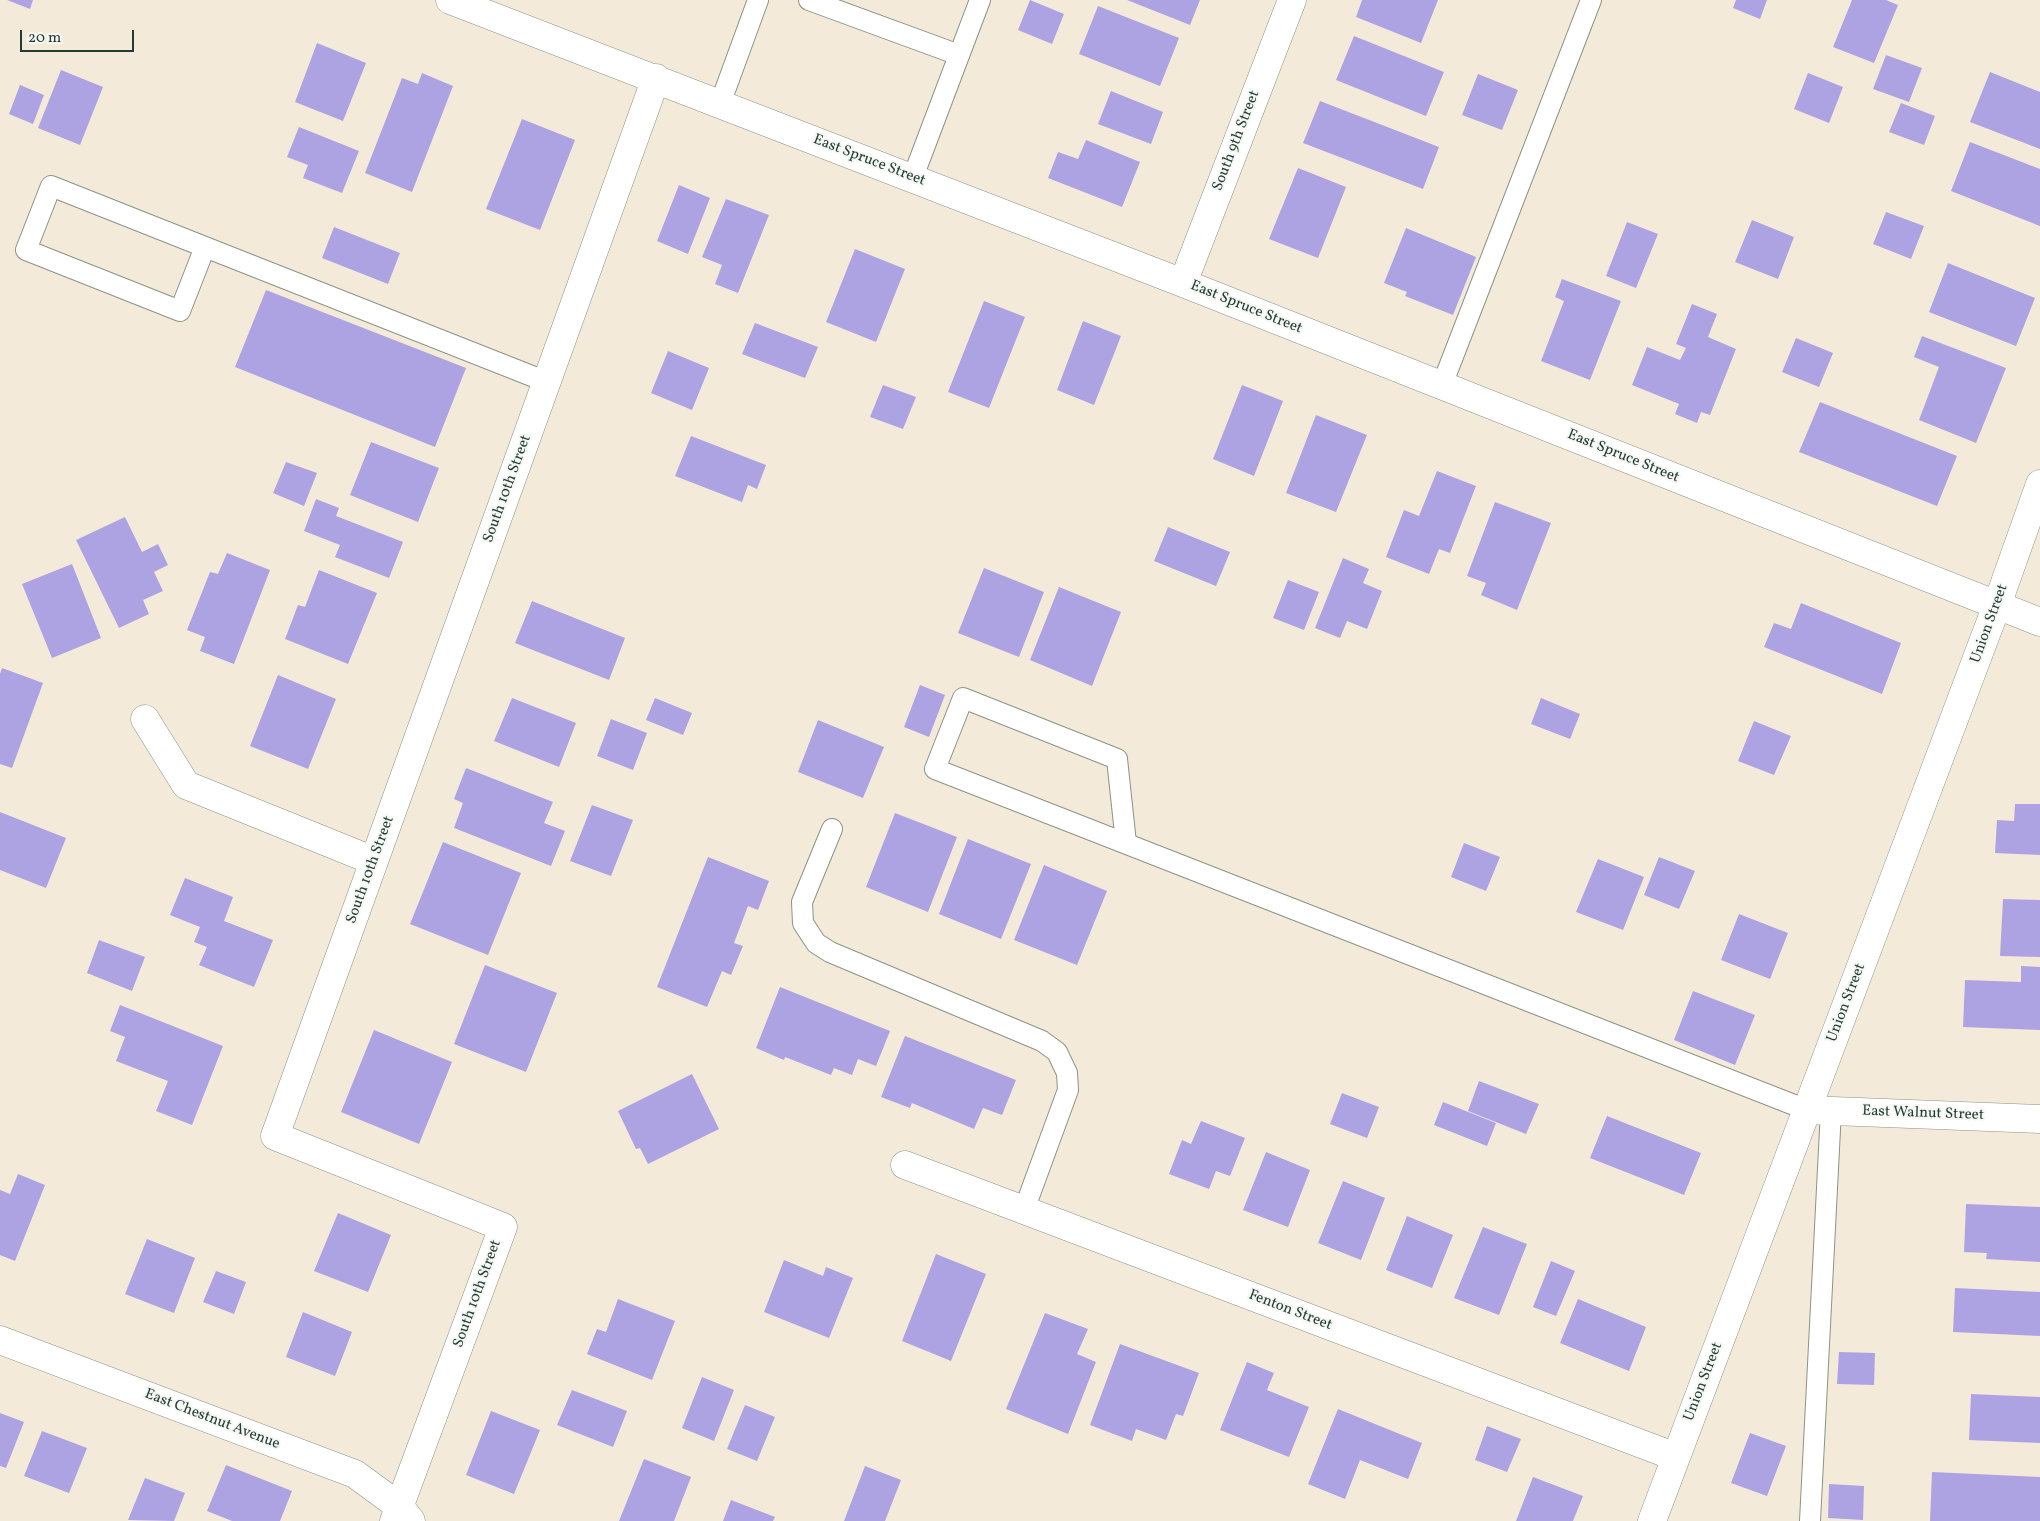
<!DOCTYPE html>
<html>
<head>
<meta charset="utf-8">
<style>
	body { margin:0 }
	#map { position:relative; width:2040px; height:1521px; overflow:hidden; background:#f4ead9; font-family:Vollkorn,serif }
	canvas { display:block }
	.scale { position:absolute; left:20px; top:30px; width:114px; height:22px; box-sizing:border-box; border:2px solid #1f3d34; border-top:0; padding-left:6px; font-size:15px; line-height:18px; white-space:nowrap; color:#1f3d34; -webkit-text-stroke:4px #f6f6f2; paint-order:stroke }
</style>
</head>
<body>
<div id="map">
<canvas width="2040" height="1521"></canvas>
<div class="scale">20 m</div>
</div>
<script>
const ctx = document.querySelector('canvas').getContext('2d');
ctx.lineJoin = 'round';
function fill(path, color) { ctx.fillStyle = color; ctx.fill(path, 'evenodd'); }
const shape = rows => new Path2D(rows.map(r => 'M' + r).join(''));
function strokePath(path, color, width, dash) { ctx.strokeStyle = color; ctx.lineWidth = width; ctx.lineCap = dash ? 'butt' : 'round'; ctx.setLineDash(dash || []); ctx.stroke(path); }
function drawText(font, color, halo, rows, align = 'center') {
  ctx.font = font + ' Vollkorn,serif'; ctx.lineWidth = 4; ctx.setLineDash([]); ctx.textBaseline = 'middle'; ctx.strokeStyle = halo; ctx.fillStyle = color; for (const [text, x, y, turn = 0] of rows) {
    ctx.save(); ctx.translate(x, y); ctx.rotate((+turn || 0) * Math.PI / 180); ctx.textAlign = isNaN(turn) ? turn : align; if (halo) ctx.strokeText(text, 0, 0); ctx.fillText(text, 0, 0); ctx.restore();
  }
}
fill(shape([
	[7,0,33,0,30,9],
	[1030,0,1064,14,1052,44,1018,30],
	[1127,0,1200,0,1190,25],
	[1362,0,1438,0,1421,43,1356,17],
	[1736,0,1767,0,1760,19,1733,8],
	[1852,0,1886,0,1898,5,1874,63,1833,47],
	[1098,6,1179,38,1160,86,1079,54],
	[1354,36,1444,72,1426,116,1336,80],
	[317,43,366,63,343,121,295,102],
	[1886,55,1922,68,1909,102,1873,89],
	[61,70,103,87,80,145,38,128],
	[1990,72,2040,92,2040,149,1970,122],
	[422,73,453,86,412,192,365,173,402,78,418,84],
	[1808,73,1843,87,1829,123,1794,109],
	[1478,74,1518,90,1502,130,1462,115],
	[20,85,44,95,33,124,9,114],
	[1111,91,1163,112,1151,144,1098,124],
	[1320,101,1439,147,1423,189,1303,143],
	[1901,103,1935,116,1924,145,1889,132],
	[522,119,575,140,540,230,486,209],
	[299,127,359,151,342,193,303,178,308,165,287,157],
	[1086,140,1140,162,1122,207,1048,178,1058,152,1078,159],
	[1970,142,2040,169,2040,226,1951,191],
	[1298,168,1346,187,1318,258,1269,239],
	[679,185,710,198,688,254,657,241],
	[726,199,769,215,738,293,715,284,722,265,702,257],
	[1886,212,1924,226,1911,259,1873,244],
	[1752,220,1794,237,1778,279,1735,262],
	[1627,222,1658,234,1636,288,1606,276],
	[334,227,400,253,388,284,322,258],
	[1406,228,1476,257,1453,315,1405,296,1407,292,1384,283],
	[855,249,905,269,876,342,826,322],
	[1948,263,2035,298,2016,346,1929,312],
	[1562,279,1621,301,1590,380,1541,361,1564,301,1555,297],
	[266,290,466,368,435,447,235,367],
	[984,301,1025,317,989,408,948,392],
	[1692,304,1717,314,1708,337,1736,349,1710,415,1701,412,1697,423,1675,414,1679,404,1632,385,1647,347,1680,360,1686,348,1676,344],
	[1083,321,1121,336,1094,405,1057,390],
	[755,323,818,347,805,378,742,354],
	[1922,336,2006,368,1976,443,1919,420,1939,367,1914,357],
	[1796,338,1833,353,1819,387,1782,372],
	[668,351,709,368,692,410,651,393],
	[883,385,916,397,903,429,870,417],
	[1242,385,1283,401,1254,476,1213,459],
	[1820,402,1957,456,1937,506,1799,452],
	[1316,415,1367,435,1336,512,1286,493],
	[691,436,766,465,757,489,748,485,742,502,675,476],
	[371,442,439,468,418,522,350,495],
	[286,462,317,473,304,506,273,493],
	[1437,471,1476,486,1450,553,1439,549,1429,574,1386,557,1404,510,1419,516],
	[316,499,339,508,336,516,403,542,389,578,335,557,340,545,304,531],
	[1495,502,1551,523,1517,610,1481,595,1486,583,1467,576],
	[125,517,142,552,158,544,168,565,154,572,163,591,143,600,149,614,119,628,76,540],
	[1168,527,1230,552,1216,586,1154,561],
	[227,553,270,570,234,664,200,651,205,637,187,630,210,572,218,574],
	[1343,558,1369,569,1363,583,1382,591,1367,629,1347,621,1340,638,1315,628],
	[72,564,101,638,52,658,22,584],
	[984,568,1044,592,1019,657,958,633],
	[319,570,377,593,348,664,285,639,298,605,305,607],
	[1288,580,1319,592,1304,630,1273,618],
	[1059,587,1121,612,1092,686,1030,660],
	[532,601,625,638,609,680,515,643],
	[1801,603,1901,643,1882,694,1764,647,1774,623,1791,629],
	[2,668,43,683,12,768,0,764,0,674],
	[278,675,336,699,308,769,250,746],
	[920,685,945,695,929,737,904,727],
	[512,698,576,723,559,767,494,741],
	[655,698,692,713,683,735,646,720],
	[1541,698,1580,714,1570,739,1531,724],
	[611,719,647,733,633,770,597,756],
	[818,720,884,747,863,798,798,772],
	[1754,721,1791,736,1774,775,1738,761],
	[466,768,553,802,544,823,565,831,551,866,454,828,463,803,454,799],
	[2015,804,2040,804,2040,855,1995,853,1997,820,2014,821],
	[592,805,633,820,611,876,570,861],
	[0,812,66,838,46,888,0,870],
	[895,813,957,837,928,912,866,887],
	[968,839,1031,864,1001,939,939,914],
	[443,842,521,873,488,955,410,924],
	[1464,843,1500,857,1486,891,1451,877],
	[708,857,769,881,758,910,748,906,734,943,743,946,731,975,722,971,707,1007,657,987],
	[1659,857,1695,871,1679,909,1644,895],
	[1598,859,1644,877,1623,930,1576,912],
	[1044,865,1107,891,1077,965,1014,940],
	[185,878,233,897,224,921,273,940,254,987,199,965,207,947,194,942,200,927,170,915],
	[2003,899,2040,900,2040,957,2000,956],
	[1739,914,1788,933,1770,979,1721,960],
	[99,940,145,957,132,991,87,973],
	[485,965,557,993,526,1072,454,1044],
	[2021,966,2040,967,2040,1030,1963,1027,1965,980,2021,982],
	[780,987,890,1031,876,1066,858,1059,852,1075,834,1068,831,1075,785,1057,784,1060,756,1048],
	[1693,991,1755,1015,1735,1065,1674,1040],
	[120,1005,223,1046,192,1125,156,1111,168,1081,116,1061,125,1037,110,1031],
	[374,1030,452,1062,419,1144,341,1112],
	[905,1036,1016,1080,1002,1115,983,1108,974,1129,912,1103,910,1108,881,1097],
	[692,1074,719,1129,648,1164,640,1148,636,1149,618,1111],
	[1479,1081,1539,1104,1526,1134,1468,1111],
	[1342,1093,1379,1107,1367,1138,1330,1124],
	[1443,1102,1496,1123,1487,1146,1434,1125],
	[1607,1116,1701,1153,1684,1195,1590,1158],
	[1201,1121,1245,1138,1230,1176,1216,1171,1209,1189,1169,1174,1182,1140,1191,1144],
	[1266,1152,1310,1170,1288,1227,1243,1210],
	[18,1174,45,1185,15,1261,0,1255,0,1190,10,1194],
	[1343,1181,1385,1198,1361,1260,1318,1243],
	[1966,1204,2040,1207,2040,1262,1986,1259,1987,1253,1964,1252],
	[338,1213,391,1235,368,1292,314,1271],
	[1407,1216,1453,1235,1432,1288,1386,1270],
	[1483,1227,1527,1244,1499,1315,1454,1298],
	[147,1239,195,1258,174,1313,125,1294],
	[936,1254,986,1274,951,1361,902,1341],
	[784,1260,823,1276,826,1267,853,1278,829,1338,764,1312],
	[1551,1261,1575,1271,1556,1316,1533,1307],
	[216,1271,246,1282,234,1314,203,1302],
	[1955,1288,2040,1292,2040,1336,1953,1332],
	[618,1299,675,1321,652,1380,587,1354,597,1329,606,1332],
	[1578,1299,1646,1327,1629,1371,1560,1343],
	[303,1312,352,1332,335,1376,286,1357],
	[1045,1313,1088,1329,1077,1354,1096,1362,1068,1434,1006,1409],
	[1120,1344,1199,1373,1183,1416,1176,1414,1166,1440,1136,1429,1132,1441,1090,1425],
	[1839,1352,1875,1353,1874,1385,1837,1384],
	[1247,1362,1274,1373,1267,1390,1309,1407,1289,1457,1220,1430],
	[702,1377,734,1390,714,1441,682,1428],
	[572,1390,627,1411,613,1447,557,1425],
	[1971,1394,2040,1397,2040,1443,1969,1440],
	[745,1405,775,1417,757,1461,727,1449],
	[1338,1409,1422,1443,1408,1479,1360,1460,1345,1499,1308,1484],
	[491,1411,540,1430,514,1494,466,1475],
	[0,1413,24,1422,6,1468,0,1466],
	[1487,1426,1521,1439,1507,1472,1475,1460],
	[42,1431,87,1448,69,1493,24,1476],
	[1750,1433,1786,1446,1767,1496,1731,1483],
	[644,1459,691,1477,674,1521,619,1521],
	[226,1465,292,1491,280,1521,232,1521,207,1511],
	[865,1466,901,1480,885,1521,844,1521],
	[1932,1472,2040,1477,2040,1521,1930,1521],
	[1533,1477,1583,1496,1573,1521,1516,1521],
	[145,1478,185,1493,174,1521,128,1520],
	[1829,1484,1864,1486,1863,1520,1828,1518],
	[731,1500,775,1517,773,1521,723,1521]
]), '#aea3e2');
const service = shape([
	[809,0,959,55],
	[720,104,758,0],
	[913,177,980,0],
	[205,247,180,311,26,250,51,186,205,247,547,382],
	[1442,385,1591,0],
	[832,829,802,902,803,923,816,943,830,952,1042,1041,1057,1052,1067,1073,1068,1090,1024,1210],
	[1126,843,1117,759,963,698,935,769,1807,1110],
	[1810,1521,1831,1110]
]);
const minor = shape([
	[450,0,1183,283,2040,622],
	[1183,283,1292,0],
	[145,719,186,785,374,861],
	[905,1165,1676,1457],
	[394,1521,503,1227,275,1136,656,78],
	[1652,1521,1997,605,2040,484]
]);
const tertiary = shape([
	[1807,1110,2040,1119],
	[0,1340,355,1474,400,1507,411,1521]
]);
strokePath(service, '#8a9486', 22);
strokePath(minor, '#8a9486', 29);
strokePath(tertiary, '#8a9486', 29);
strokePath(service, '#fff', 20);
strokePath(minor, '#fff', 28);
strokePath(tertiary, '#fff', 28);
drawText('15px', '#1f3d34', '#f6f6f2', [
	["South 9th Street",1237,141,-69],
	["East Spruce Street",869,161,21],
	["East Spruce Street",1246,308,22],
	["East Spruce Street",1623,457,22],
	["South 10th Street",508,489,-70],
	["Union Street",1990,624,-70],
	["South 10th Street",371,870,-70],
	["Union Street",1847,1003,-69],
	["East Walnut Street",1923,1114,2],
	["South 10th Street",478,1294,-70],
	["Fenton Street",1290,1311,21],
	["Union Street",1704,1382,-69],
	["East Chestnut Avenue",212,1420,21]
]);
</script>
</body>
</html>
